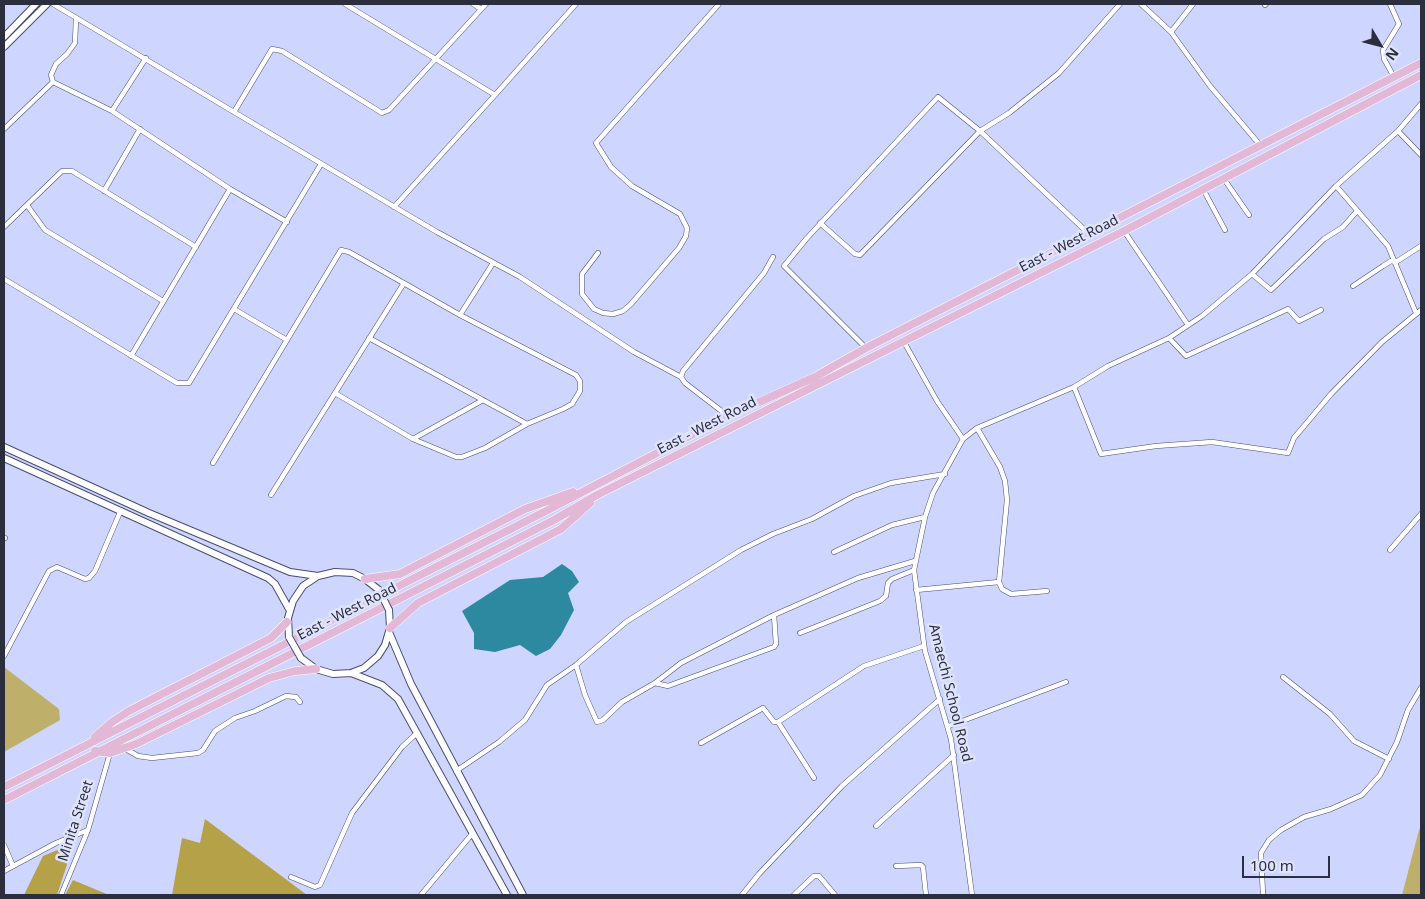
<!DOCTYPE html>
<html>
<head>
<meta charset="utf-8">
<style>
	body { margin:0 }
	#map { position:relative; width:1425px; height:899px; overflow:hidden; background:#ced5fe; font-family:"Noto Sans",sans-serif }
	canvas { display:block }
	.frame { position:absolute; inset:0; border:5px solid #2b2e3d; pointer-events:none }
	.north { position:absolute; left:1355px; top:20px; width:50px; height:50px; -webkit-text-stroke:4px #dfe4fc; paint-order:stroke; rotate:127deg; font-size:14px; font-weight:700; line-height:20px; text-align:center; color:#2b2e3d }
	.north::after { content:''; display:block; margin:auto; width:18px; height:22px; background:#2b2e3d; clip-path:polygon(50% 0,100% 100%,50% 72%,0 100%) }
	.scale { position:absolute; left:1242px; top:856px; width:88px; height:22px; box-sizing:border-box; border:2px solid #2b2e3d; border-top:0; padding-left:6px; font-size:15px; line-height:18px; white-space:nowrap; color:#2b2e3d; -webkit-text-stroke:4px #dfe4fc; paint-order:stroke }
</style>
</head>
<body>
<div id="map">
<canvas width="1425" height="899"></canvas>
<div class="frame"></div>
<div class="north">N</div>
<div class="scale">100 m</div>
</div>
<script>
const ctx = document.querySelector('canvas').getContext('2d');
ctx.lineJoin = 'round';
function fill(path, color) { ctx.fillStyle = color; ctx.fill(path, 'evenodd'); }
const shape = rows => new Path2D(rows.map(r => 'M' + r).join(''));
function strokePath(path, color, width, dash) { ctx.strokeStyle = color; ctx.lineWidth = width; ctx.lineCap = dash ? 'butt' : 'round'; ctx.setLineDash(dash || []); ctx.stroke(path); }
function drawText(font, color, halo, rows, align = 'center') {
  ctx.font = font + ' "Noto Sans",sans-serif'; ctx.lineWidth = 5; ctx.setLineDash([]); ctx.textBaseline = 'middle'; ctx.strokeStyle = halo; ctx.fillStyle = color; for (const [text, x, y, turn = 0] of rows) {
    ctx.save(); ctx.translate(x, y); ctx.rotate((+turn || 0) * Math.PI / 180); ctx.textAlign = isNaN(turn) ? turn : align; if (halo) ctx.strokeText(text, 0, 0); ctx.fillText(text, 0, 0); ctx.restore();
  }
}
fill(shape([
	[4,667,59,709,60,720,4,752],
	[1421,827,1421,895,1402,895,1419,830]
]), '#beaf6b');
fill(shape([
	[205,819,307,895,172,895,182,838,200,843],
	[74,843,57,895,24,895,43,856],
	[73,880,109,895,65,895]
]), '#b5a147');
fill(shape([
	[562,564,572,571,579,582,568,593,574,610,561,635,550,649,536,656,520,645,495,652,474,649,474,633,462,611,510,580,543,577]
]), '#2d899f');
const minor = shape([
	[53,4,234,112,272,49,282,51,382,113,389,110,486,4],
	[345,4,495,95,394,207],
	[473,4,481,9],
	[1141,4,1171,32,1210,86,1260,145],
	[1390,4,1399,24,1383,50,1384,59,1394,77],
	[1265,5,1266,4],
	[1171,32,1193,4],
	[53,82,51,75,56,64,67,54,75,43,76,18],
	[495,95,576,4],
	[112,111,230,189],
	[234,112,437,232,520,277,634,352,681,377],
	[4,129,53,82,112,111,146,58],
	[1398,131,1421,155],
	[1224,179,1249,215],
	[1336,186,1388,246,1416,313],
	[1203,189,1225,230],
	[104,191,140,129],
	[27,205,45,230,163,301],
	[820,223,855,254,860,255,980,131,1009,113,1059,73,1120,4],
	[4,227,62,171,72,171,196,247],
	[1124,231,1188,325],
	[598,253,582,274,582,294,594,309,603,313,613,314,623,311,631,304,679,248,686,236,687,228,680,214,632,186,611,167,596,143,719,4],
	[1252,274,1271,290,1324,239,1343,227,1357,211],
	[4,279,177,383,189,383,321,164],
	[1353,286,1383,266,1391,261,1396,262,1421,246],
	[234,309,287,340],
	[460,315,493,263],
	[369,338,527,424],
	[1169,338,1186,356,1288,309,1299,321,1321,310],
	[904,342,937,401,963,439,933,493,925,517,914,570,925,651,951,739,972,895],
	[866,348,784,266,807,238,938,97,980,131,1088,233],
	[131,356,230,189,287,222],
	[1074,387,1101,454,1156,446,1212,442,1288,453,1294,438,1331,394,1382,342,1421,310],
	[335,393,413,439,483,400],
	[728,416,685,383,681,377,683,371,764,273,773,257],
	[977,428,1000,467,1005,481,1007,500,999,582,1002,589,1011,594,1047,591],
	[963,439,977,428,1074,387,1108,366,1169,338,1202,316,1252,274,1336,186,1398,131,1421,104],
	[213,463,341,250,349,252,460,315,576,375,580,381,580,391,572,404,563,409,527,424,485,448,462,457,456,457,413,439],
	[271,495,404,283],
	[4,538,5,538],
	[1390,550,1421,514],
	[834,552,892,525,925,517],
	[916,590,999,582],
	[800,633,880,601,886,596,888,583,892,579,914,570],
	[4,656,49,571,57,567,85,579,89,578,95,571,121,510],
	[576,665,585,695,597,722,603,720,622,702,655,683,681,663,774,615,858,578,915,561],
	[1283,677,1330,714,1354,741,1389,759],
	[655,683,668,686,774,647,776,644,774,615],
	[778,722,814,778],
	[949,726,1066,682],
	[701,743,763,708,774,722,778,722,864,666,924,646],
	[124,748,138,756,152,758,198,753,203,750,215,731,235,718,255,711,286,696,296,697,300,702],
	[456,771,499,742,525,720,547,685,576,665,626,622,741,550,773,534,812,519,854,496,891,483,945,474],
	[876,826,954,755],
	[4,845,13,866],
	[896,866,921,865,923,867,926,895],
	[4,871,56,843,88,830],
	[291,877,315,887,320,885,352,813,402,747,417,733],
	[61,895,88,830,110,753],
	[421,895,472,834],
	[742,895,759,874,842,786,940,699],
	[794,895,814,876,819,876,835,895],
	[1263,895,1261,853,1269,840,1281,830,1304,817,1331,809,1362,795,1380,775,1397,742,1408,710,1421,688]
]);
const secondary = shape([
	[4,37,36,4],
	[4,47,47,4],
	[4,447,149,513,290,572,318,576],
	[4,458,268,578,275,584,289,609],
	[389,632,411,684,523,895],
	[289,637,288,618,293,601,303,586,318,576,335,572,353,573,365,579,379,590],
	[301,658,316,669,333,674,351,673,364,668,378,656,385,645,390,628,389,610],
	[351,673,382,685,398,699,507,895]
]);
const primary = shape([
	[365,579,400,574,525,509,573,492],
	[390,628,418,603,561,529,590,503],
	[95,737,112,722,129,711,271,638,287,622],
	[95,751,110,753,136,744,269,678,295,671,316,669],
	[4,787,546,511,728,416,815,377,866,348,1421,63],
	[4,800,554,520,597,495,1124,231,1421,75]
]);
strokePath(minor, '#484e70', 5.5);
strokePath(secondary, '#484e70', 8);
strokePath(primary, '#fff', 9);
strokePath(minor, '#fff', 4.5);
strokePath(secondary, '#fff', 6);
strokePath(primary, '#e3b8d7', 8);
const secondaryBridge = shape([
	[379,590,389,610],
	[289,637,301,658]
]);
strokePath(secondaryBridge, '#484e70', 8, []);
strokePath(secondaryBridge, '#fff', 6);
drawText('14px', '#2b2e3d', '#dfe4fc', [
	["East - West Road",1069,244,-27],
	["East - West Road",707,426,-27],
	["East - West Road",347,612,-27],
	["Amaechi School Road",950,693,76],
	["Minita Street",76,821,-72]
]);
</script>
</body>
</html>
